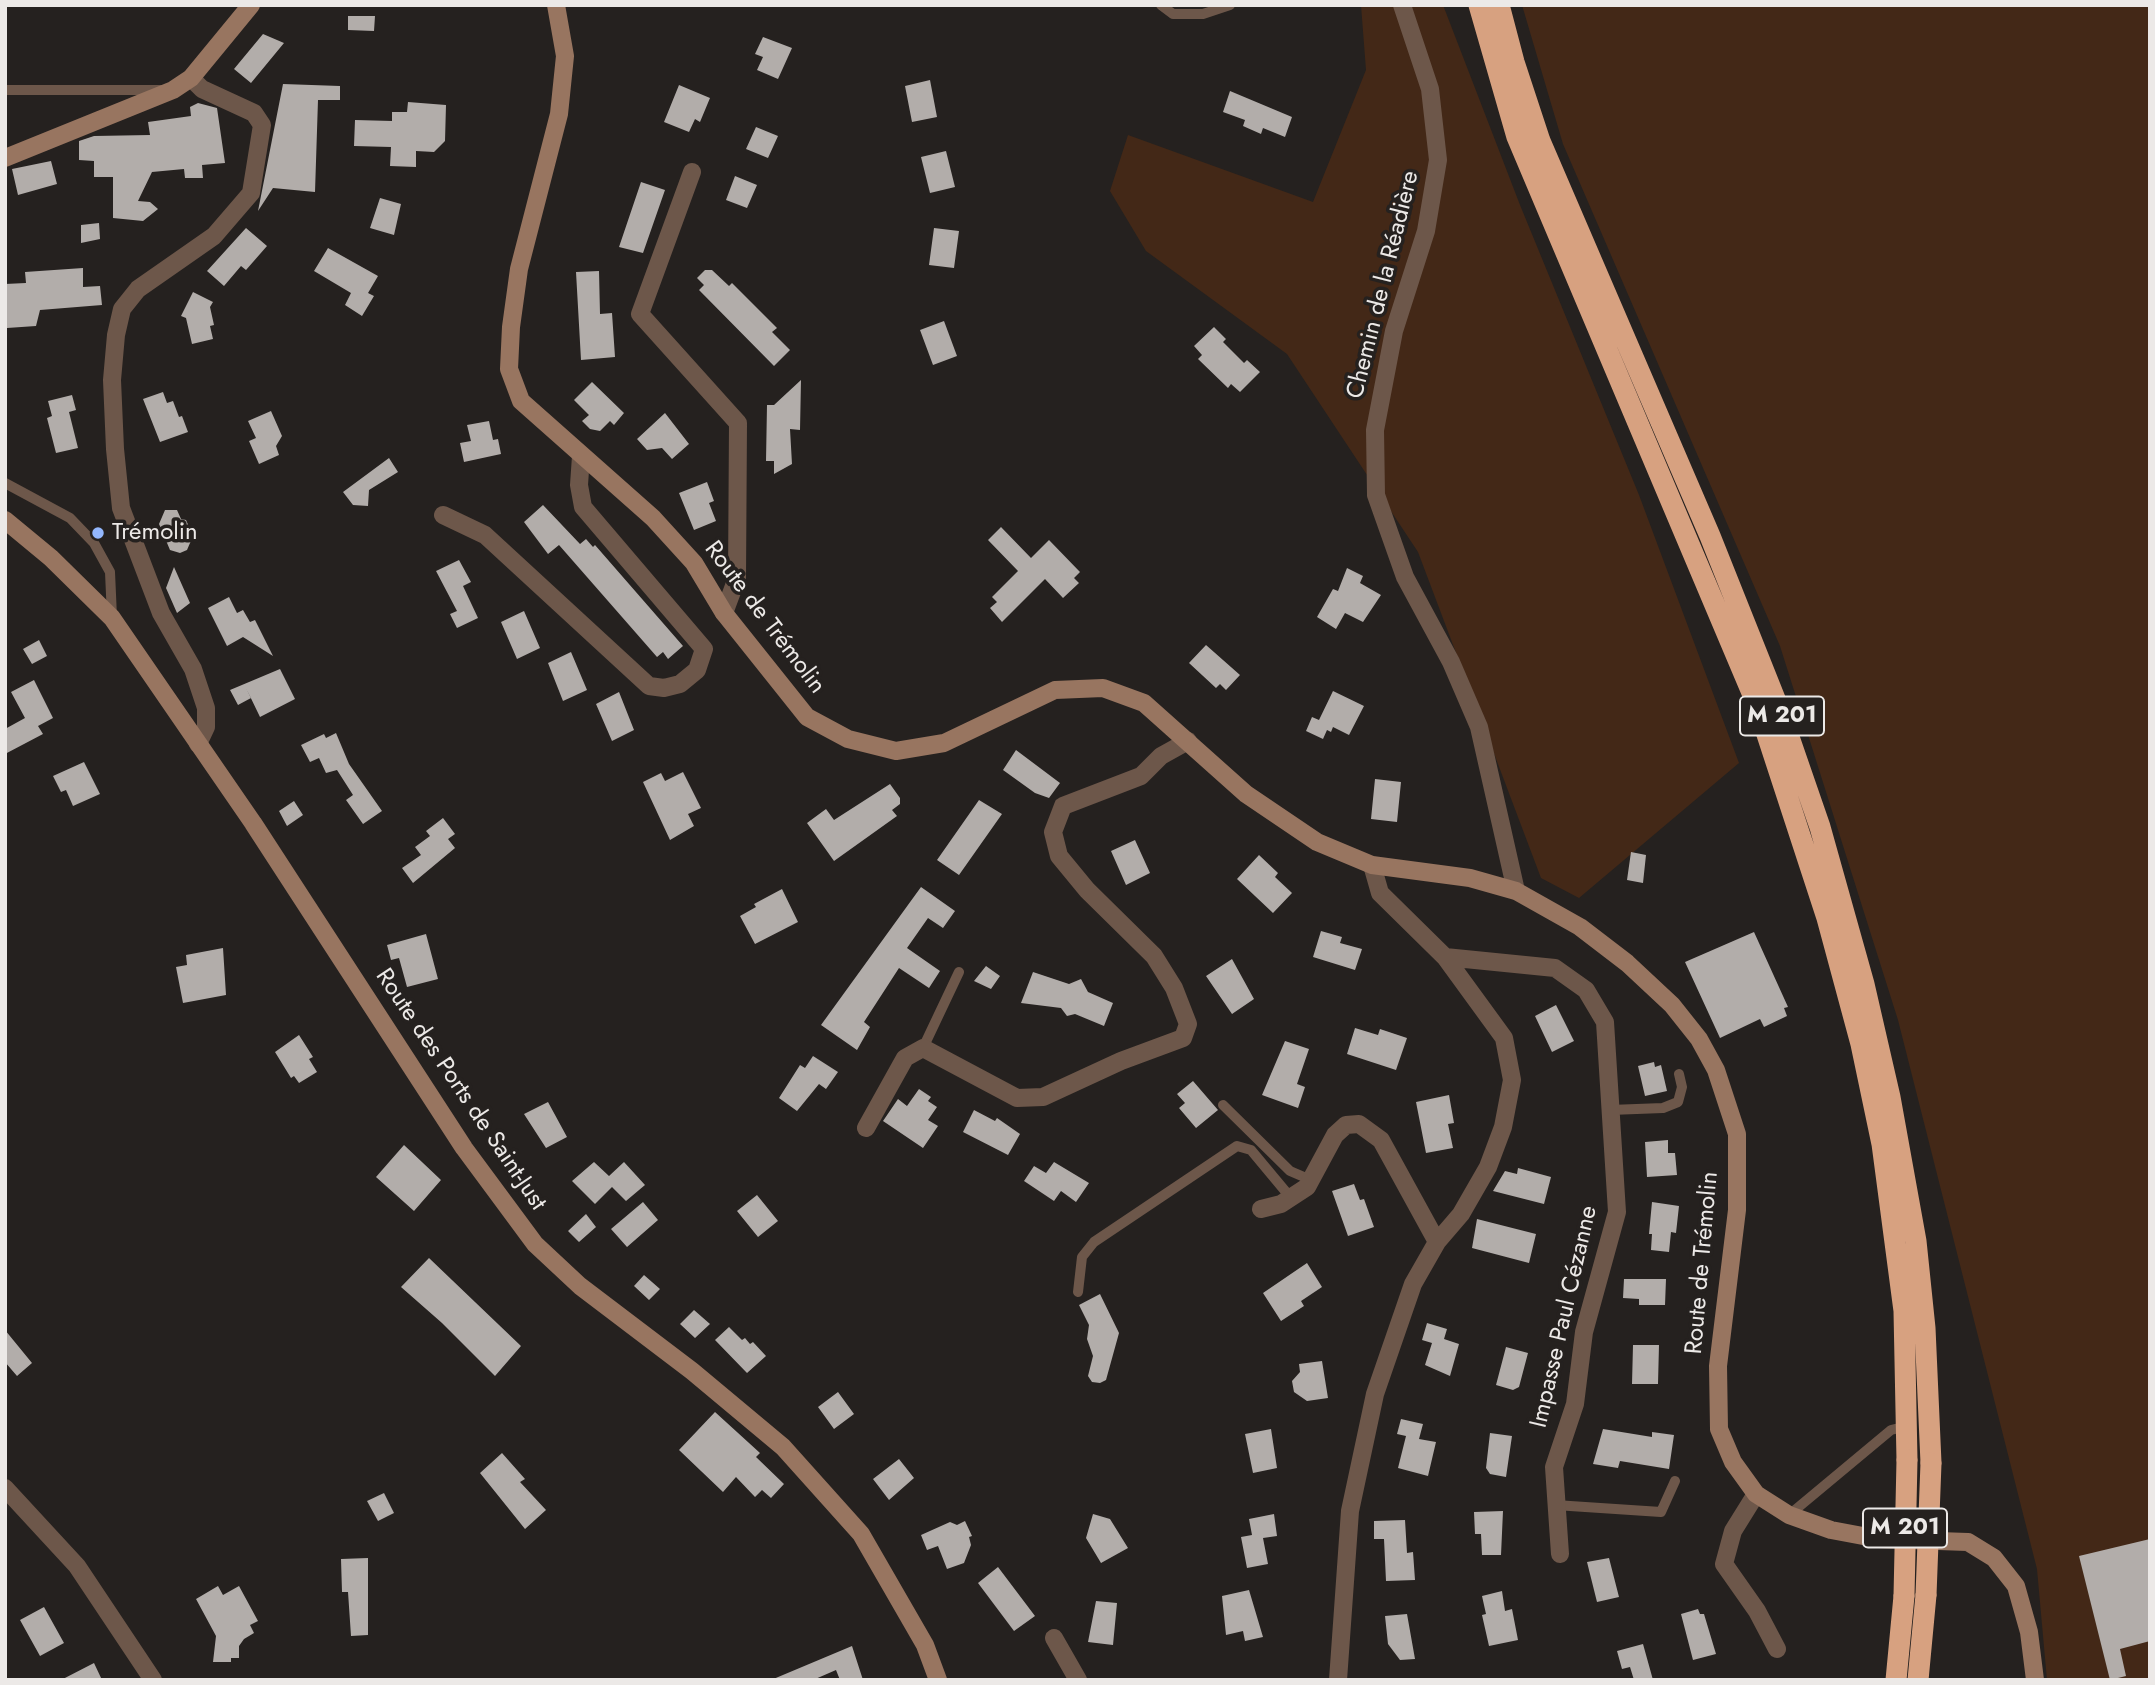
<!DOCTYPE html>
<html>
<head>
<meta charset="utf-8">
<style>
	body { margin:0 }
	#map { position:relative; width:2155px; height:1685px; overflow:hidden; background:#25211f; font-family:Jost,sans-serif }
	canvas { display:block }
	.frame { position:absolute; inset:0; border:7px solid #ece9e7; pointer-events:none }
</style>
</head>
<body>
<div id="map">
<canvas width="2155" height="1685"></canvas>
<div class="frame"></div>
</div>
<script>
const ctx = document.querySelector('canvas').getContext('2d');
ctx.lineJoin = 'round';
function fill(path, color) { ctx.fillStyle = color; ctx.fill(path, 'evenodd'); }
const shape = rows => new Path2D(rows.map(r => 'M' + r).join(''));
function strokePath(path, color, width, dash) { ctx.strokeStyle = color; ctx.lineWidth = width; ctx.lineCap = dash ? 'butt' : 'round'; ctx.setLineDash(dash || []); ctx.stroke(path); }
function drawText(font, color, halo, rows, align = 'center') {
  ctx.font = font + ' Jost,sans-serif'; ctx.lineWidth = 7; ctx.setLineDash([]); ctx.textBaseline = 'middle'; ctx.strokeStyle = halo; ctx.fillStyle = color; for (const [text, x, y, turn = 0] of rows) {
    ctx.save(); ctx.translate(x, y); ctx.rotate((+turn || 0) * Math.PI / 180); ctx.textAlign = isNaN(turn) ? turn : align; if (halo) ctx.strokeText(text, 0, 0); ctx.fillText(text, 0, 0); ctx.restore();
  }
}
fill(shape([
	[1361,5,1443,5,1520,205,1639,495,1739,763,1579,898,1541,878,1418,552,1287,354,1146,251,1110,191,1128,135,1313,202,1366,70],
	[1522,5,2150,5,2150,1680,2047,1680,2037,1569,1898,1020,1780,646,1563,144]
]), '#432817');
fill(shape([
	[348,16,375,16,374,31,348,30],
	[263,34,284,43,251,83,234,69],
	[763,37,792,48,778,79,757,70,763,57,755,54],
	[930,80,937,117,912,122,905,86],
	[283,84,340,86,340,100,318,100,315,192,273,188,258,211],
	[679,85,710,98,700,122,695,119,689,132,664,122],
	[1230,91,1292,117,1285,137,1263,128,1261,134,1243,126,1245,120,1223,112],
	[408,102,446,105,445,141,434,152,416,151,416,167,390,166,391,147,354,146,355,120,392,121,392,112,407,112],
	[198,103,217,108,225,163,202,165,203,178,185,178,184,169,152,172,138,201,150,202,158,209,143,221,113,218,113,177,94,177,94,161,79,160,79,141,94,136,150,135,148,122,191,116,190,107],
	[756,127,778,136,768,158,746,149],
	[946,151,955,187,930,193,921,157],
	[51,161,57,184,18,195,12,169],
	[735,176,757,185,747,208,726,200],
	[641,182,665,190,643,253,619,247],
	[380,198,401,204,394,235,370,228],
	[99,223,100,239,81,243,81,225],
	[246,228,267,246,246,270,241,266,224,286,207,271],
	[934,228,959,231,954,268,929,265],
	[328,248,378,276,368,293,374,296,362,316,345,305,351,293,314,271],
	[83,268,83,287,100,286,102,305,40,310,36,326,7,328,5,284,26,283,25,272],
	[705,270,712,270,729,286,732,283,777,328,772,332,790,350,774,366,699,290,704,285,697,278],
	[599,271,600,314,612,313,615,357,581,360,576,272],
	[193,292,213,302,210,307,214,325,210,326,213,339,192,344,186,318,181,316],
	[944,321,957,356,933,365,920,330],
	[1214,327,1226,339,1223,342,1244,363,1247,360,1260,372,1240,392,1231,384,1228,388,1198,359,1202,355,1194,346],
	[801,380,800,430,790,429,792,464,774,474,774,461,766,461,767,405,774,405],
	[592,382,624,413,614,425,610,421,600,431,590,429,582,421,589,415,574,400],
	[163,392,167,403,173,401,179,417,182,416,188,432,160,442,143,399],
	[72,395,76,410,69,412,78,448,56,453,47,418,52,416,48,401],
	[271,411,282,436,276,446,279,455,259,464,249,441,256,438,248,421],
	[665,413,689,444,672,459,662,448,647,450,637,439],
	[489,421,493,440,498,439,501,454,464,462,460,443,471,441,467,425],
	[389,458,398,472,369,490,368,506,353,505,343,492],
	[707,482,714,501,709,503,716,521,694,530,679,493],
	[543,505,580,544,586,539,593,547,595,545,683,646,668,659,663,652,657,657,559,545,548,554,524,522],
	[165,510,177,510,181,519,186,520,193,536,187,550,180,553,170,550,159,524],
	[1001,527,1031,558,1049,540,1080,572,1074,578,1079,583,1063,598,1045,579,1002,622,990,608,997,602,992,597,1018,571,988,540],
	[459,560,471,582,463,586,478,618,457,628,450,614,457,611,436,571],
	[174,567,190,603,177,613,166,588],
	[1347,568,1363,576,1360,583,1381,595,1363,622,1345,613,1336,629,1317,617,1333,589,1338,591],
	[229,597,237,613,243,610,250,622,255,620,273,656,243,637,227,646,208,608],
	[524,611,540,648,517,659,501,622],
	[39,640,47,656,32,664,23,649],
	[1206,645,1240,675,1226,690,1220,684,1216,688,1189,663],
	[571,652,587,690,563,701,548,663],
	[280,669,295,699,260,717,246,688,251,698,238,705,230,690],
	[34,680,53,718,38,726,43,734,5,754,5,729,25,718,11,692],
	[1333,691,1364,706,1349,735,1333,727,1331,732,1327,730,1323,739,1306,731,1312,717,1319,720],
	[619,692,634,730,612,741,596,704],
	[336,733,349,764,382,811,363,824,346,800,353,795,337,770,326,773,319,758,310,762,301,745,324,734,326,738],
	[1016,750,1060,783,1049,798,1035,793,1003,770],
	[84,762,100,794,73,806,66,790,61,792,53,776],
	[683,772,701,808,688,814,694,826,670,840,643,782,661,773,665,781],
	[1375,779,1401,782,1397,822,1371,819],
	[890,784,900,798,900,804,892,810,897,816,834,861,807,823,826,809,834,820],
	[979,800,1002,814,959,875,937,860],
	[294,801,303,815,287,826,279,811],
	[443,818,455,834,448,839,455,848,413,883,402,868,421,855,415,847,430,836,426,831],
	[1135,840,1150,873,1126,885,1111,851],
	[1631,852,1646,855,1643,883,1627,880],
	[1259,855,1278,873,1275,877,1292,893,1273,913,1237,879],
	[921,887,955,911,943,928,928,918,907,948,940,971,929,988,899,968,864,1022,870,1027,857,1050,821,1025],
	[782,889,798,922,755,944,740,916,756,907,754,904],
	[1321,931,1342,937,1340,943,1362,949,1355,970,1313,957],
	[1754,932,1788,1007,1784,1008,1787,1016,1764,1027,1760,1019,1720,1038,1685,962],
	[426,934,438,979,407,987,399,958,391,960,387,945],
	[223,948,226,995,183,1003,176,967,187,965,186,955],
	[1232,959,1254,999,1232,1014,1206,976],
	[986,966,1000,976,991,989,974,981],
	[1033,972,1069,984,1081,979,1088,992,1113,1003,1104,1026,1075,1014,1067,1016,1061,1008,1021,1003],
	[1556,1005,1574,1041,1552,1052,1535,1016],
	[1355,1028,1378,1035,1380,1029,1407,1038,1396,1070,1347,1054],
	[299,1035,313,1057,309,1059,317,1072,299,1083,294,1076,291,1078,275,1052],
	[1285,1041,1309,1049,1297,1084,1305,1087,1298,1108,1262,1095],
	[813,1056,838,1072,826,1089,819,1084,797,1111,779,1098,800,1065,805,1068],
	[1654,1062,1655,1067,1661,1065,1667,1091,1645,1096,1638,1066],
	[1193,1081,1218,1110,1196,1128,1179,1108,1185,1103,1177,1094],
	[919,1089,931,1097,928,1101,937,1107,928,1120,938,1126,923,1148,883,1121,898,1099,907,1106],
	[1449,1095,1454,1123,1448,1124,1453,1148,1426,1153,1416,1102],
	[548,1102,567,1137,546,1148,524,1114],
	[974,1110,995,1121,997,1118,1020,1134,1008,1155,963,1132],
	[1668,1140,1668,1153,1675,1153,1677,1175,1647,1177,1645,1142],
	[404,1145,441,1180,414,1211,376,1177],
	[594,1162,609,1176,624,1162,645,1185,626,1201,612,1187,595,1204,572,1181],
	[1054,1162,1089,1183,1076,1202,1061,1191,1054,1201,1024,1181,1034,1166,1046,1173],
	[1518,1168,1551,1177,1544,1204,1493,1191,1505,1171,1517,1174],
	[1354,1184,1360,1200,1364,1199,1374,1227,1348,1236,1332,1191],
	[757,1195,778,1221,758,1237,737,1211],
	[643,1202,658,1220,627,1247,611,1229],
	[1652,1202,1679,1206,1676,1233,1671,1232,1669,1252,1651,1250,1652,1234,1649,1234],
	[586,1214,596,1227,579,1242,568,1231],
	[1477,1219,1536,1234,1529,1263,1472,1248],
	[429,1258,521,1346,495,1376,442,1323,401,1287],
	[1307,1263,1322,1287,1301,1301,1304,1306,1281,1321,1263,1293],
	[644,1275,660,1289,649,1300,634,1286],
	[1624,1279,1666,1279,1665,1305,1639,1305,1639,1299,1623,1298],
	[1100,1294,1119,1333,1106,1380,1100,1383,1092,1382,1088,1376,1093,1356,1087,1339,1089,1325,1079,1305],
	[694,1310,710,1324,695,1338,680,1324],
	[1427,1323,1447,1329,1444,1339,1459,1344,1450,1376,1425,1365,1432,1343,1422,1340],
	[729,1327,742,1340,745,1338,750,1344,753,1342,766,1356,747,1373,715,1340],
	[5,1330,32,1363,17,1376,5,1362],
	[1633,1345,1659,1345,1658,1384,1632,1384],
	[1506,1347,1528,1353,1519,1387,1513,1390,1496,1385],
	[1322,1361,1328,1398,1307,1401,1294,1392,1292,1381,1300,1372,1299,1364],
	[838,1392,854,1414,834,1429,818,1407],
	[715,1412,760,1453,756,1457,784,1484,771,1498,762,1490,755,1497,736,1477,723,1492,679,1450],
	[1401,1419,1423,1424,1419,1439,1436,1442,1428,1476,1398,1468,1406,1436,1397,1434],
	[1271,1429,1277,1468,1253,1473,1245,1434],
	[1603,1429,1652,1437,1652,1432,1674,1435,1669,1469,1620,1461,1618,1468,1593,1464],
	[1490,1433,1512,1436,1506,1477,1490,1474,1486,1468],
	[502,1453,525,1479,520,1482,546,1510,525,1529,480,1473],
	[899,1459,914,1478,889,1500,873,1479],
	[384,1493,394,1513,378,1521,367,1501],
	[1503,1511,1501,1555,1482,1555,1481,1534,1475,1534,1474,1512],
	[1093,1514,1110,1519,1128,1548,1101,1563,1086,1538],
	[1274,1514,1277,1536,1263,1538,1268,1564,1247,1568,1241,1537,1252,1535,1249,1519],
	[1405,1520,1407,1553,1413,1552,1415,1580,1386,1581,1384,1539,1374,1539,1374,1521],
	[965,1521,972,1536,969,1537,971,1545,964,1563,947,1569,938,1546,927,1550,921,1535,950,1522,957,1525],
	[2150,1539,2150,1641,2120,1649,2126,1676,2110,1680,2079,1556],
	[368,1558,368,1635,351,1636,348,1592,342,1592,341,1559],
	[1609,1558,1619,1597,1597,1602,1587,1562],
	[998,1567,1035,1616,1014,1631,978,1583],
	[218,1586,223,1595,239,1586,258,1621,250,1625,254,1633,244,1639,239,1646,239,1658,231,1658,231,1662,213,1662,216,1636,196,1599],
	[1249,1590,1263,1637,1245,1641,1243,1631,1226,1635,1222,1596],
	[1502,1591,1505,1611,1512,1609,1518,1640,1489,1646,1482,1615,1486,1614,1482,1596],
	[1096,1601,1117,1603,1113,1645,1088,1642],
	[44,1607,64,1643,40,1656,20,1620],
	[1698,1609,1700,1614,1704,1614,1716,1654,1693,1660,1681,1614],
	[1407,1614,1415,1659,1400,1660,1388,1644,1385,1616],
	[1643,1644,1653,1680,1634,1680,1630,1667,1622,1669,1617,1651],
	[852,1646,863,1680,840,1680,836,1670,813,1680,771,1680],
	[94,1663,102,1680,61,1680]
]), '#b2adaa');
strokePath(shape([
	[1161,5,1173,14,1203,14,1230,5],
	[5,90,162,90],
	[5,483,70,518,94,543,110,572,112,617],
	[923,1048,959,972],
	[1223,1105,1290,1171,1311,1180],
	[1610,1110,1663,1108,1678,1102,1682,1087,1679,1074],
	[1078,1292,1082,1257,1094,1242,1237,1146,1251,1150,1291,1198],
	[1555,1505,1661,1512,1675,1481],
	[1789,1515,1891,1430,1907,1426]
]), '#6d574a', 10);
strokePath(shape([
	[1402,5,1430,89,1438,160,1426,231,1394,331,1375,430,1376,495,1405,577,1451,662,1479,727,1516,891],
	[191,78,202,89,254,113,262,125,251,193,214,236,138,289,122,309,116,335,112,380,115,449,121,508,161,613,193,669,206,708,206,727,198,744],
	[692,172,640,314,738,423,737,578,724,613],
	[443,515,485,535,649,686,664,688,680,684,697,670,704,649,583,507,579,485,581,456],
	[1445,957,1555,968,1586,990,1605,1022,1617,1212,1584,1332,1575,1404,1554,1467,1560,1554],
	[866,1128,905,1058,923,1048,1017,1098,1043,1097,1121,1061,1183,1038,1188,1024,1174,988,1154,956,1087,890,1059,856,1053,832,1063,806,1141,776,1161,756,1188,741],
	[1261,1209,1281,1204,1307,1187,1335,1135,1346,1125,1359,1124,1381,1140,1437,1242],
	[5,1488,77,1566,153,1680],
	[1756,1494,1733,1531,1724,1564,1757,1611,1777,1649],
	[1054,1638,1078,1680],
	[1338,1680,1350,1511,1375,1394,1413,1284,1437,1242,1461,1214,1488,1167,1503,1127,1512,1080,1504,1038,1445,957,1380,893,1372,865]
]), '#6d574a', 18);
strokePath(shape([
	[556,5,565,56,559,114,519,269,511,327,509,369,521,401,653,518,694,563,724,613,807,717,848,739,896,751,944,743,1055,690,1103,688,1144,703,1246,794,1317,842,1372,865,1470,878,1516,891,1580,927,1627,963,1672,1005,1699,1039,1716,1070,1737,1134,1737,1210,1718,1366,1719,1429,1733,1462,1756,1494,1789,1515,1831,1530,1879,1539,1968,1542,1994,1558,2016,1586,2029,1632,2035,1680],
	[5,158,173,90,191,78,251,5],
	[5,520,51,558,112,618,253,823,464,1148,535,1244,580,1286,692,1371,783,1447,861,1534,925,1645,938,1680]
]), '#987560', 18);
strokePath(shape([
	[1479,5,1517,137,1758,707,1827,918,1861,1044,1882,1144,1904,1311,1907,1460],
	[1499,5,1514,62,1540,141,1710,536,1781,714,1820,827,1864,984,1890,1097,1916,1241,1925,1328,1931,1463],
	[1896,1680,1904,1596],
	[1918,1680,1926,1595]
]), '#d7a180', 21);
strokePath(shape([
	[1926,1595,1931,1463],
	[1904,1596,1907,1460]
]), '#d7a180', 21);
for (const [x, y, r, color] of [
	[98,533,7,"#93b7fd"]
]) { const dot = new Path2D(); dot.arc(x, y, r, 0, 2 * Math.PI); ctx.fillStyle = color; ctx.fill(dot); strokePath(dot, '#25211f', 2.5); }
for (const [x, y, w] of [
	[1782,716,84],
	[1905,1528,84]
]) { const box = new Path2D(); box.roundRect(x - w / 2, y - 19.5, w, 39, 5); ctx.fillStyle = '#25211f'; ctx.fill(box); strokePath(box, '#ece9e7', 2); }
drawText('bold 23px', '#ece9e7', null, [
	["M 201",1782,716],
	["M 201",1905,1528]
]);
drawText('24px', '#ece9e7', '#25211f', [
	["Chemin de la Réadière",1384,285,-76],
	["Route de Trémolin",764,618,53],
	["Route des Ports de Saint-Just",460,1090,56],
	["Route de Trémolin",1703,1263,-85],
	["Impasse Paul Cézanne",1565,1317,-77]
]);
drawText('24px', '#ece9e7', '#25211f', [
	["Trémolin",112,533]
], 'left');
</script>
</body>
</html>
